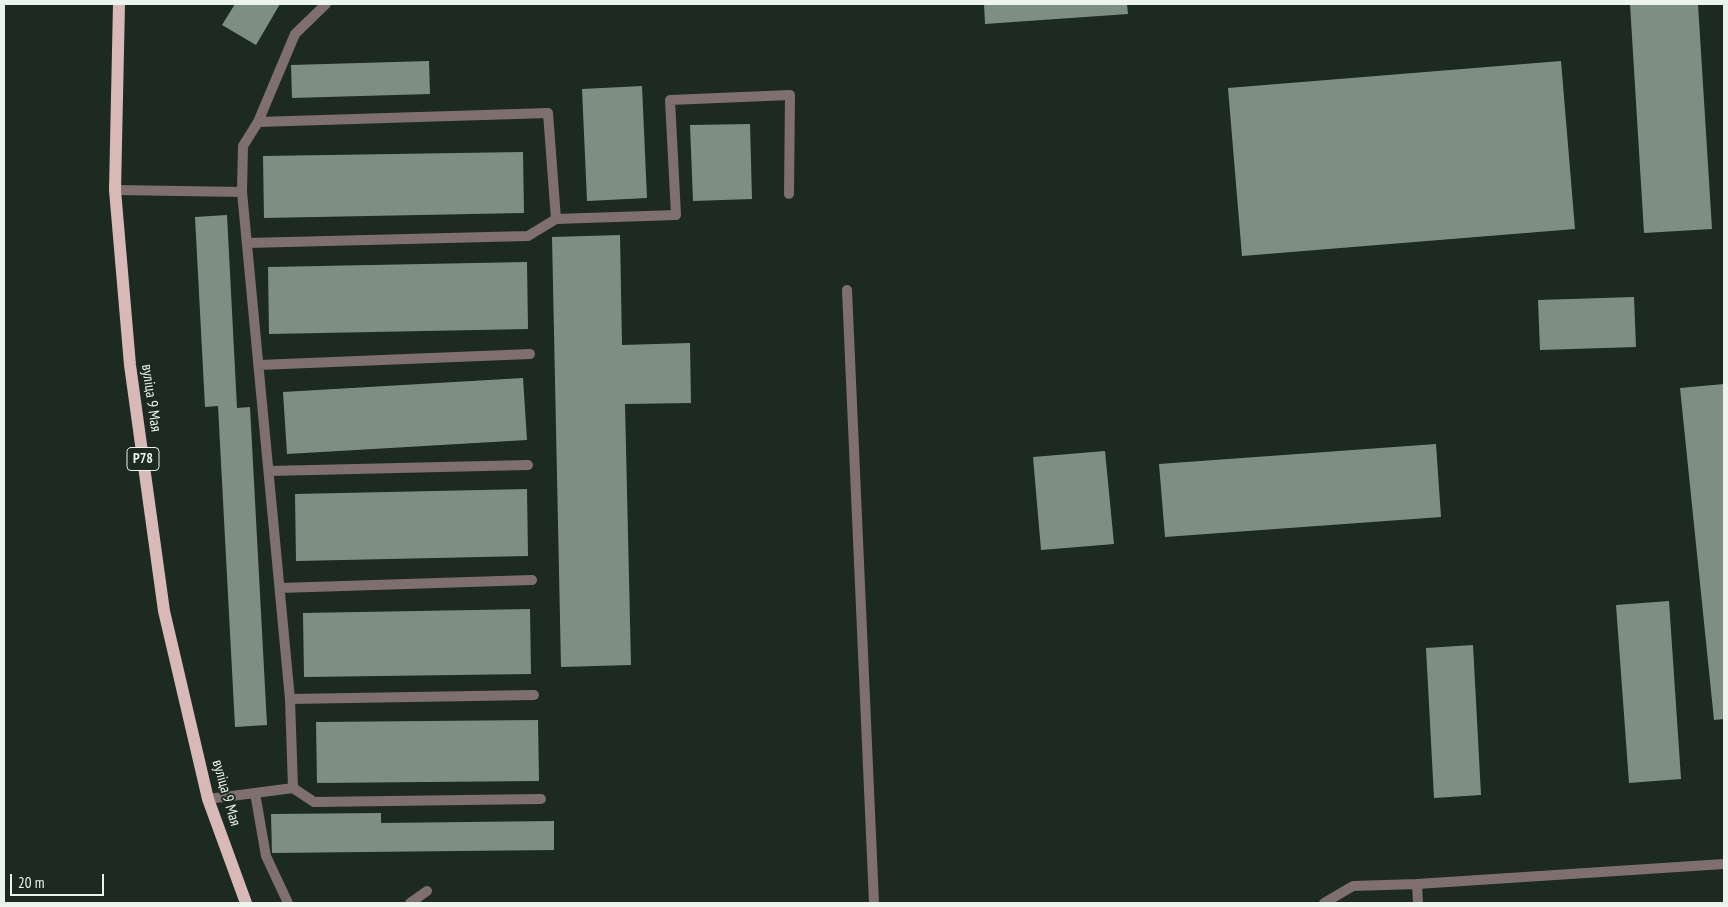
<!DOCTYPE html>
<html>
<head>
<meta charset="utf-8">
<style>
	body { margin:0 }
	#map { position:relative; width:1728px; height:907px; overflow:hidden; background:#1d2a21; font-family:"PT Sans Narrow",sans-serif }
	canvas { display:block }
	.frame { position:absolute; inset:0; border:5px solid #ecf4ee; pointer-events:none }
	.scale { position:absolute; left:10px; top:874px; width:94px; height:22px; box-sizing:border-box; border:2px solid #ecf4ee; border-top:0; padding-left:6px; font-size:15px; line-height:18px; white-space:nowrap; color:#ecf4ee; -webkit-text-stroke:4px #1d2a21; paint-order:stroke }
</style>
</head>
<body>
<div id="map">
<canvas width="1728" height="907"></canvas>
<div class="frame"></div>
<div class="scale">20 m</div>
</div>
<script>
const ctx = document.querySelector('canvas').getContext('2d');
ctx.lineJoin = 'round';
function fill(path, color) { ctx.fillStyle = color; ctx.fill(path, 'evenodd'); }
const shape = rows => new Path2D(rows.map(r => 'M' + r).join(''));
function strokePath(path, color, width, dash) { ctx.strokeStyle = color; ctx.lineWidth = width; ctx.lineCap = dash ? 'butt' : 'round'; ctx.setLineDash(dash || []); ctx.stroke(path); }
function drawText(font, color, halo, rows, align = 'center') {
  ctx.font = font + ' "PT Sans Narrow",sans-serif'; ctx.lineWidth = 4; ctx.setLineDash([]); ctx.textBaseline = 'middle'; ctx.strokeStyle = halo; ctx.fillStyle = color; for (const [text, x, y, turn = 0] of rows) {
    ctx.save(); ctx.translate(x, y); ctx.rotate((+turn || 0) * Math.PI / 180); ctx.textAlign = isNaN(turn) ? turn : align; if (halo) ctx.strokeText(text, 0, 0); ctx.fillText(text, 0, 0); ctx.restore();
  }
}
fill(shape([
	[235,4,280,4,256,45,222,25],
	[984,4,1127,4,1128,14,985,24],
	[1630,4,1698,4,1712,229,1644,233],
	[429,61,430,94,292,98,291,65],
	[1561,61,1575,229,1242,256,1228,88],
	[642,86,647,198,587,201,582,89],
	[750,124,752,199,693,201,690,125],
	[523,152,524,213,264,218,263,156],
	[227,215,237,408,250,407,267,725,235,727,218,406,205,407,195,217],
	[620,235,622,345,690,343,691,403,625,404,631,665,561,667,552,237],
	[527,262,528,329,269,334,268,267],
	[1634,297,1636,347,1540,350,1538,300],
	[523,378,527,440,287,454,283,392],
	[1724,384,1724,719,1714,720,1680,388],
	[1436,444,1441,517,1165,537,1159,464],
	[1105,451,1114,544,1041,550,1033,457],
	[527,489,528,556,296,561,295,494],
	[1669,601,1681,779,1629,783,1616,605],
	[530,609,531,674,304,677,303,613],
	[1473,645,1481,795,1434,798,1426,648],
	[538,720,539,781,317,783,316,722],
	[381,813,381,823,554,821,554,850,272,853,271,814]
]), '#7f8e83');
strokePath(shape([
	[258,122,295,34,326,4],
	[115,190,242,192,290,699,293,788,255,793],
	[242,192,243,146,258,122,548,113,556,219,676,215,670,100,790,95,789,194],
	[247,243,528,236,556,219],
	[847,290,874,903],
	[259,365,530,354],
	[269,471,528,465],
	[280,588,532,580],
	[290,699,534,695],
	[293,788,314,802,541,799],
	[208,799,255,793,266,856,288,903],
	[410,903,427,891],
	[1324,903,1353,886,1417,884],
	[1418,903,1417,884,1724,864]
]), '#7f6f6f', 10);
strokePath(shape([
	[119,4,115,190,130,365,164,611,208,799,246,903]
]), '#d9b8b8', 12);
for (const [x, y, w] of [
	[143,459,32]
]) { const box = new Path2D(); box.roundRect(x - w / 2, y - 11.5, w, 23, 4); ctx.fillStyle = '#1d2a21'; ctx.fill(box); strokePath(box, '#ecf4ee', 1); }
drawText('bold 14px', '#ecf4ee', null, [
	["Р78",143,459]
]);
drawText('15px', '#ecf4ee', '#1d2a21', [
	["вуліца 9 Мая",151,398,82],
	["вуліца 9 Мая",226,793,74]
]);
</script>
</body>
</html>
